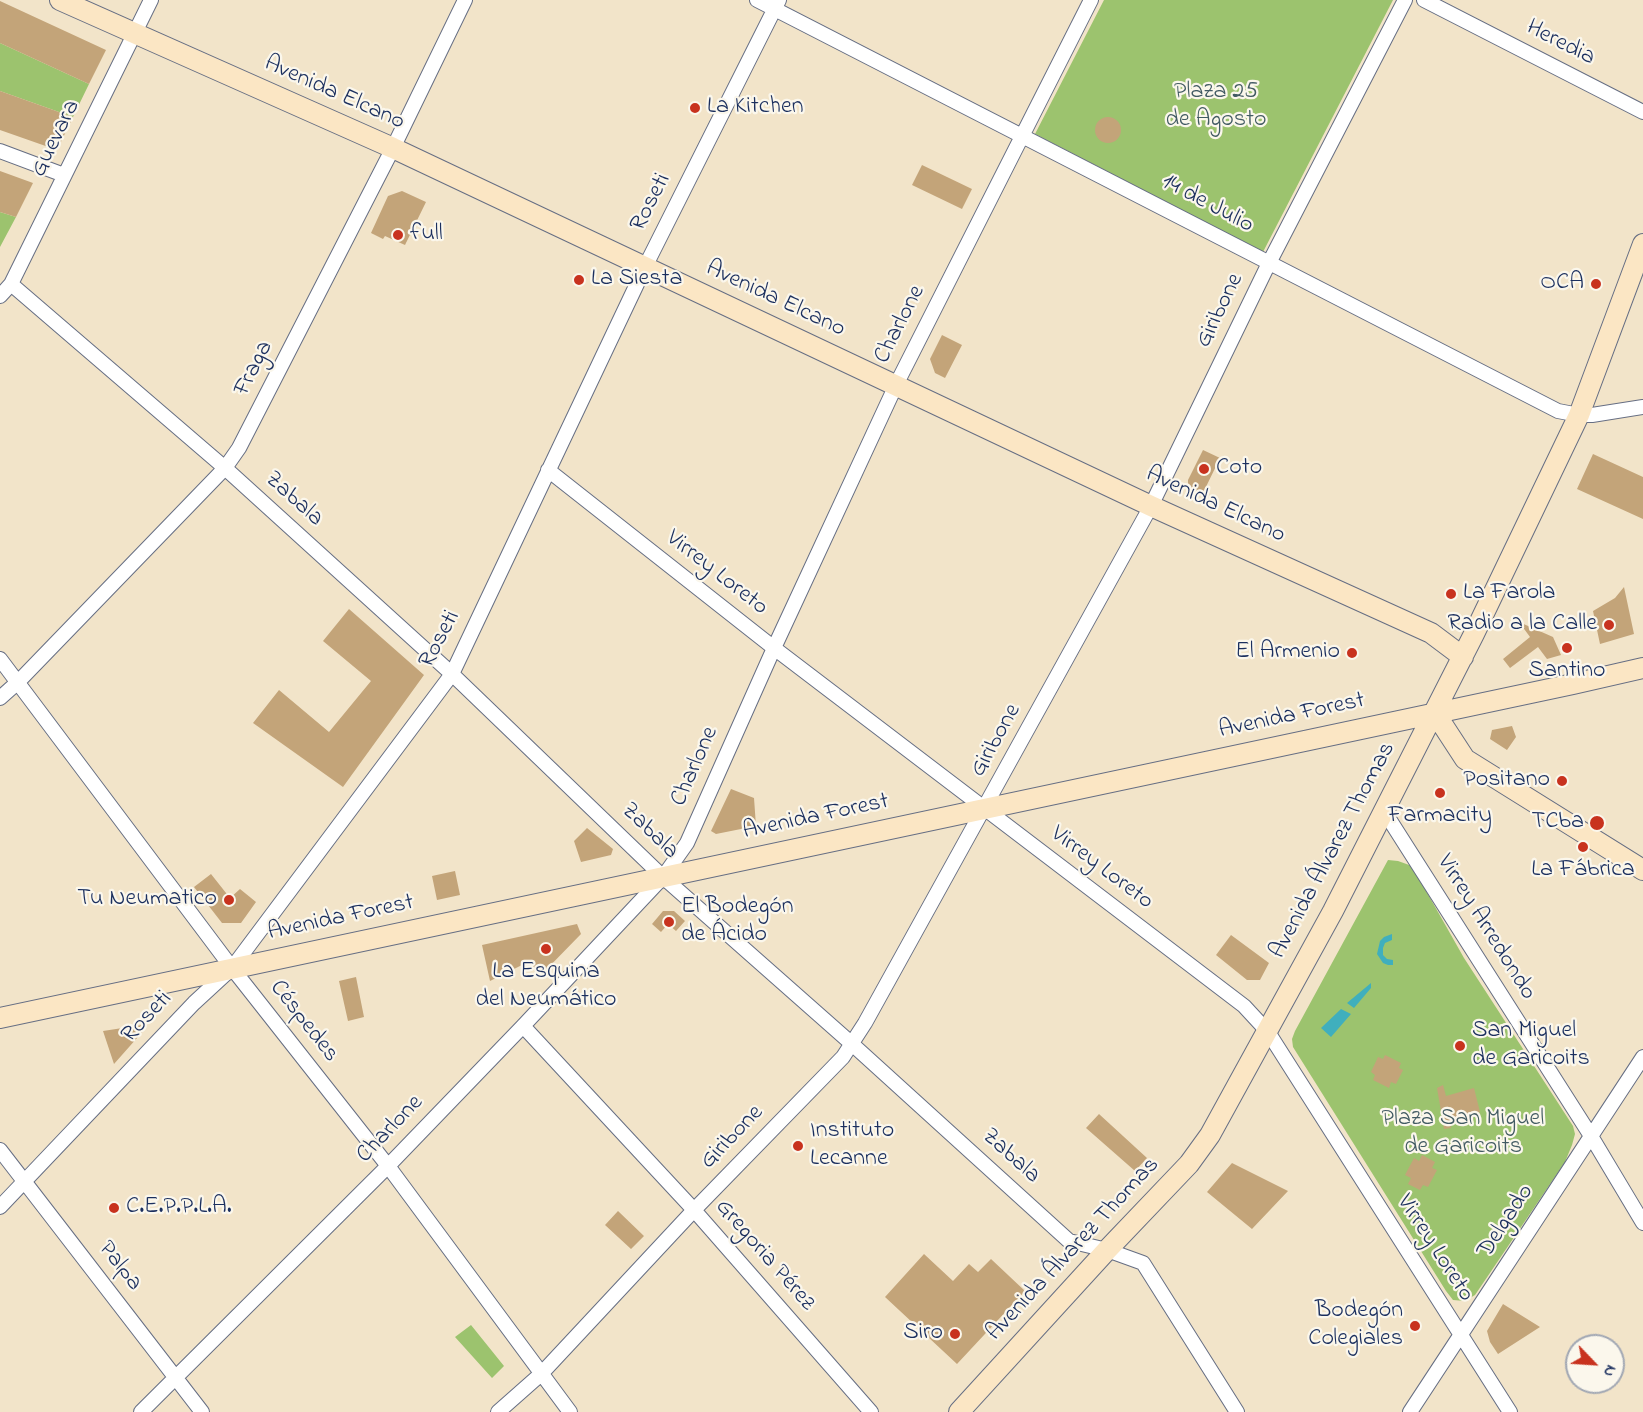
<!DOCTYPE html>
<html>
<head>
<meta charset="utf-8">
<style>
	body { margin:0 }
	#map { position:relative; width:1643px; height:1412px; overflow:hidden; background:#f2e4c9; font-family:"Indie Flower",sans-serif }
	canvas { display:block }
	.north { position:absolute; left:1565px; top:1334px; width:60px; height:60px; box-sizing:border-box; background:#fbf7ec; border:2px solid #a1a7b3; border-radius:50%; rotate:115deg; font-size:16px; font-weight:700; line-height:24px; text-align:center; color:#1b2f5e }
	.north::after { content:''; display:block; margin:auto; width:21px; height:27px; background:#c8321e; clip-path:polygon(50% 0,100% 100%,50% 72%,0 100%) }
</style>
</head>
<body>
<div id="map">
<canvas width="1643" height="1412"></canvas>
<div class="north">N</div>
</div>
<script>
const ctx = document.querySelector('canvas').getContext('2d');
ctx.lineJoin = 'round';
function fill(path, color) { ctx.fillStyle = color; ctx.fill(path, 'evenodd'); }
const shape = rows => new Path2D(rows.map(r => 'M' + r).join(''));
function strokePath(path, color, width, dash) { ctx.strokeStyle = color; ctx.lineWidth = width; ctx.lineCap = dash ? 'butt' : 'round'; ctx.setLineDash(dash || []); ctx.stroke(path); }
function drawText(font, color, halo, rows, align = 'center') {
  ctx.font = font + ' "Indie Flower",sans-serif'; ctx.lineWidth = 4.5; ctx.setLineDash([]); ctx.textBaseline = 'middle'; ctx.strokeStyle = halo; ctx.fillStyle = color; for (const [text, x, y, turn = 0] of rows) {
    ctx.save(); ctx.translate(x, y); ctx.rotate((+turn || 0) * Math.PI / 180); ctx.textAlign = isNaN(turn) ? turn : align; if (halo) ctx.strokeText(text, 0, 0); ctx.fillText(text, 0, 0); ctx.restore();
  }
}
fill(shape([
	[1104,0,1393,0,1263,252,1035,134],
	[0,43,89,84,73,117,0,91],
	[0,212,16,217,0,247],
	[1388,860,1398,861,1412,866,1464,958,1573,1126,1575,1134,1572,1145,1565,1162,1475,1295,1465,1301,1453,1300,1446,1291,1293,1047,1292,1039,1295,1031],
	[471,1325,504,1366,492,1378,455,1337]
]), '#9cc36e');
fill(shape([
	[1392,934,1392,940,1385,943,1383,948,1383,955,1387,959,1393,960,1393,965,1388,965,1383,963,1377,954,1380,941,1384,937],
	[1371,983,1371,988,1354,1008,1347,1003],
	[1341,1009,1351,1014,1331,1037,1321,1028]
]), '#40afbd');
fill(shape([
	[0,1,106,50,89,84,0,43],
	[0,91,73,117,57,150,0,130],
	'1095 130a13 13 0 1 1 26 0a13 13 0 1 1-26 0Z',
	[922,165,972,189,962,209,912,185],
	[0,171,33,183,16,217,0,212],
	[402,191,426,202,405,245,385,236,383,239,371,233,388,196],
	[942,335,962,345,945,378,935,373,930,359],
	[1203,450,1220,458,1202,495,1188,489,1188,480],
	[1593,454,1643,477,1643,519,1577,489],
	[1624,587,1634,634,1600,644,1593,611,1615,598],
	[349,609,424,675,343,787,253,723,279,690,329,732,371,681,323,641],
	[1519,622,1553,637,1561,655,1547,659,1538,647,1510,668,1503,659,1530,637],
	[1512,726,1516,737,1507,750,1490,739,1492,730],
	[731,789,754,798,756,826,716,834,711,831],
	[587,828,613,849,611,855,581,862,574,841],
	[455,871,460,895,437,900,432,876],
	[211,874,230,898,240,889,256,902,241,923,222,923,194,887],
	[663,911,674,911,685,921,676,931,668,924,661,932,652,924],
	[577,924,581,934,542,974,528,962,490,981,482,945],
	[1231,935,1269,963,1260,980,1247,980,1216,955],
	[356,977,364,1017,348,1021,339,981],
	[142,1025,145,1029,114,1064,103,1031],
	[1385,1055,1401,1063,1399,1068,1403,1070,1396,1084,1391,1082,1389,1088,1373,1080,1375,1075,1371,1072,1378,1057,1383,1059],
	[1443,1085,1446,1096,1474,1088,1480,1112,1450,1121,1451,1128,1444,1129,1437,1088],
	[1099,1114,1147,1158,1135,1171,1086,1128],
	[1422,1155,1435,1162,1432,1168,1437,1170,1428,1187,1423,1185,1420,1190,1408,1184,1411,1178,1405,1175,1414,1158,1419,1161],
	[1232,1163,1288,1191,1252,1229,1207,1192],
	[618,1211,644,1236,631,1249,605,1225],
	[924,1254,953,1281,969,1264,978,1272,991,1259,1025,1291,957,1364,885,1297],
	[1503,1304,1540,1327,1498,1354,1490,1342,1487,1331]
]), '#c3a479');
const minor = shape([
	[757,0,1558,411,1579,415,1592,415,1643,407],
	[1424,0,1643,112],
	[0,151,64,175],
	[11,284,225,468,452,674,663,877,852,1044,1069,1241,1107,1250,1143,1263,1237,1412],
	[0,296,11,284,151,0],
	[548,470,774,648,1244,1006,1268,1032,1510,1412],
	[0,659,232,968,388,1166,570,1412],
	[0,698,18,682,225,468,239,448,393,148,465,0],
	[1384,811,1591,1136,1643,1223],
	[523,1026,694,1210,871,1412],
	[0,1150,202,1412],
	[0,1207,194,1003,232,968,452,674,645,267,779,0],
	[141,1412,388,1166,523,1026,663,877,687,843,774,648,896,385,1091,0],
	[498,1412,541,1374,694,1210,843,1057,865,1023,1151,506,1269,263,1405,0],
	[1410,1412,1643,1057]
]);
const secondary = shape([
	[60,0,393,148,1151,506,1431,633,1463,657],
	[1435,713,1465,759,1643,870],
	[0,1018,1573,684,1643,668],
	[959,1412,1107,1250,1189,1164,1210,1135,1333,911,1474,634,1579,415,1643,244]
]);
strokePath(minor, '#666e83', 16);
strokePath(secondary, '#666e83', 22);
strokePath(minor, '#fff', 14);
strokePath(secondary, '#fbe6c4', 20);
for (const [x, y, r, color] of [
	[695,108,6,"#c8321e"],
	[398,235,6,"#c8321e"],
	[579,280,6,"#c8321e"],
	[1596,284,6,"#c8321e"],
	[1204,469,6,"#c8321e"],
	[1451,594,6,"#c8321e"],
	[1609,625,6,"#c8321e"],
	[1567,648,6,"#c8321e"],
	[1352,653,6,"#c8321e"],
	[1562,781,6,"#c8321e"],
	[1440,793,6,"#c8321e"],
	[1597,823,8,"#c8321e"],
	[1583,847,6,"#c8321e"],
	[229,900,6,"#c8321e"],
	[669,922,6,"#c8321e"],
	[546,949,6,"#c8321e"],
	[1460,1046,6,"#c8321e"],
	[798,1146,6,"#c8321e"],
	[114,1208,6,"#c8321e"],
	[1415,1326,6,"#c8321e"],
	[955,1334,6,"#c8321e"]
]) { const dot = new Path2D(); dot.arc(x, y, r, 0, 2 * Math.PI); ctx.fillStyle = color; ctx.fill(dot); strokePath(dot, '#fbf7ec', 2); }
drawText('24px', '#1b2f5e', '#fbf7ec', [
	["Heredia",1560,44,27],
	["Avenida Elcano",334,94,24],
	["Guevara",57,139,-64],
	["Roseti",652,203,-63],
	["14 de Julio",1207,205,28],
	["Avenida Elcano",775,300,25],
	["Giribone",1221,311,-64],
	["Charlone",901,325,-63],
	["Fraga",255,369,-63],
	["Zabala",293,500,42],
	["Avenida Elcano",1215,506,25],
	["Virrey Loreto",716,574,38],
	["Roseti",441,640,-62],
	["Avenida Forest",1292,717,-12],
	["Giribone",997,741,-61],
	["Charlone",696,767,-66],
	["Avenida Forest",816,818,-12],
	["Zabala",649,832,44],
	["Avenida Álvarez Thomas",1334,851,-62],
	["Virrey Loreto",1101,869,37],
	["Avenida Forest",341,919,-12],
	["Virrey Arredondo",1485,928,58],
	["Roseti",148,1018,-47],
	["Céspedes",303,1022,52],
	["Charlone",391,1130,-46],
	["Giribone",733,1138,-46],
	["Zabala",1010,1157,42],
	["Delgado",1507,1222,-57],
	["Virrey Loreto",1434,1249,57],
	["Avenida Álvarez Thomas",1074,1250,-47],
	["Gregoria Pérez",764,1256,49],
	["Palpa",119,1267,52]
]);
drawText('24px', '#425b63', '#fbf7ec', [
	["Plaza 25",1216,93],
	["de Agosto",1216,121],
	["Plaza San Miguel",1463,1120],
	["de Garicoits",1463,1148]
]);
drawText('24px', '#1b2f5e', '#fbf7ec', [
	["La Kitchen",707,108],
	["full",410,235],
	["La Siesta",591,280],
	["OCA",1584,284,"right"],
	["Coto",1216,469],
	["La Farola",1463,594],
	["Radio a la Calle",1597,625,"right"],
	["El Armenio",1340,653,"right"],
	["Santino",1567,672,"center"],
	["Positano",1550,781,"right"],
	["Farmacity",1440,817,"center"],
	["TCba",1584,823,"right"],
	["La Fábrica",1583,871,"center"],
	["Tu Neumatico",217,900,"right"],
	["El Bodegón",681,908],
	["de Ácido",681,936],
	["La Esquina",546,973,"center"],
	["del Neumático",546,1001,"center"],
	["San Miguel",1472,1032],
	["de Garicoits",1472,1060],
	["Instituto",810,1132],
	["Lecanne",810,1160],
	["C.E.P.P.L.A.",126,1208],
	["Bodegón",1403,1312,"right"],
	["Colegiales",1403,1340,"right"],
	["Siro",943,1334,"right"]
], 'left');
</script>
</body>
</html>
